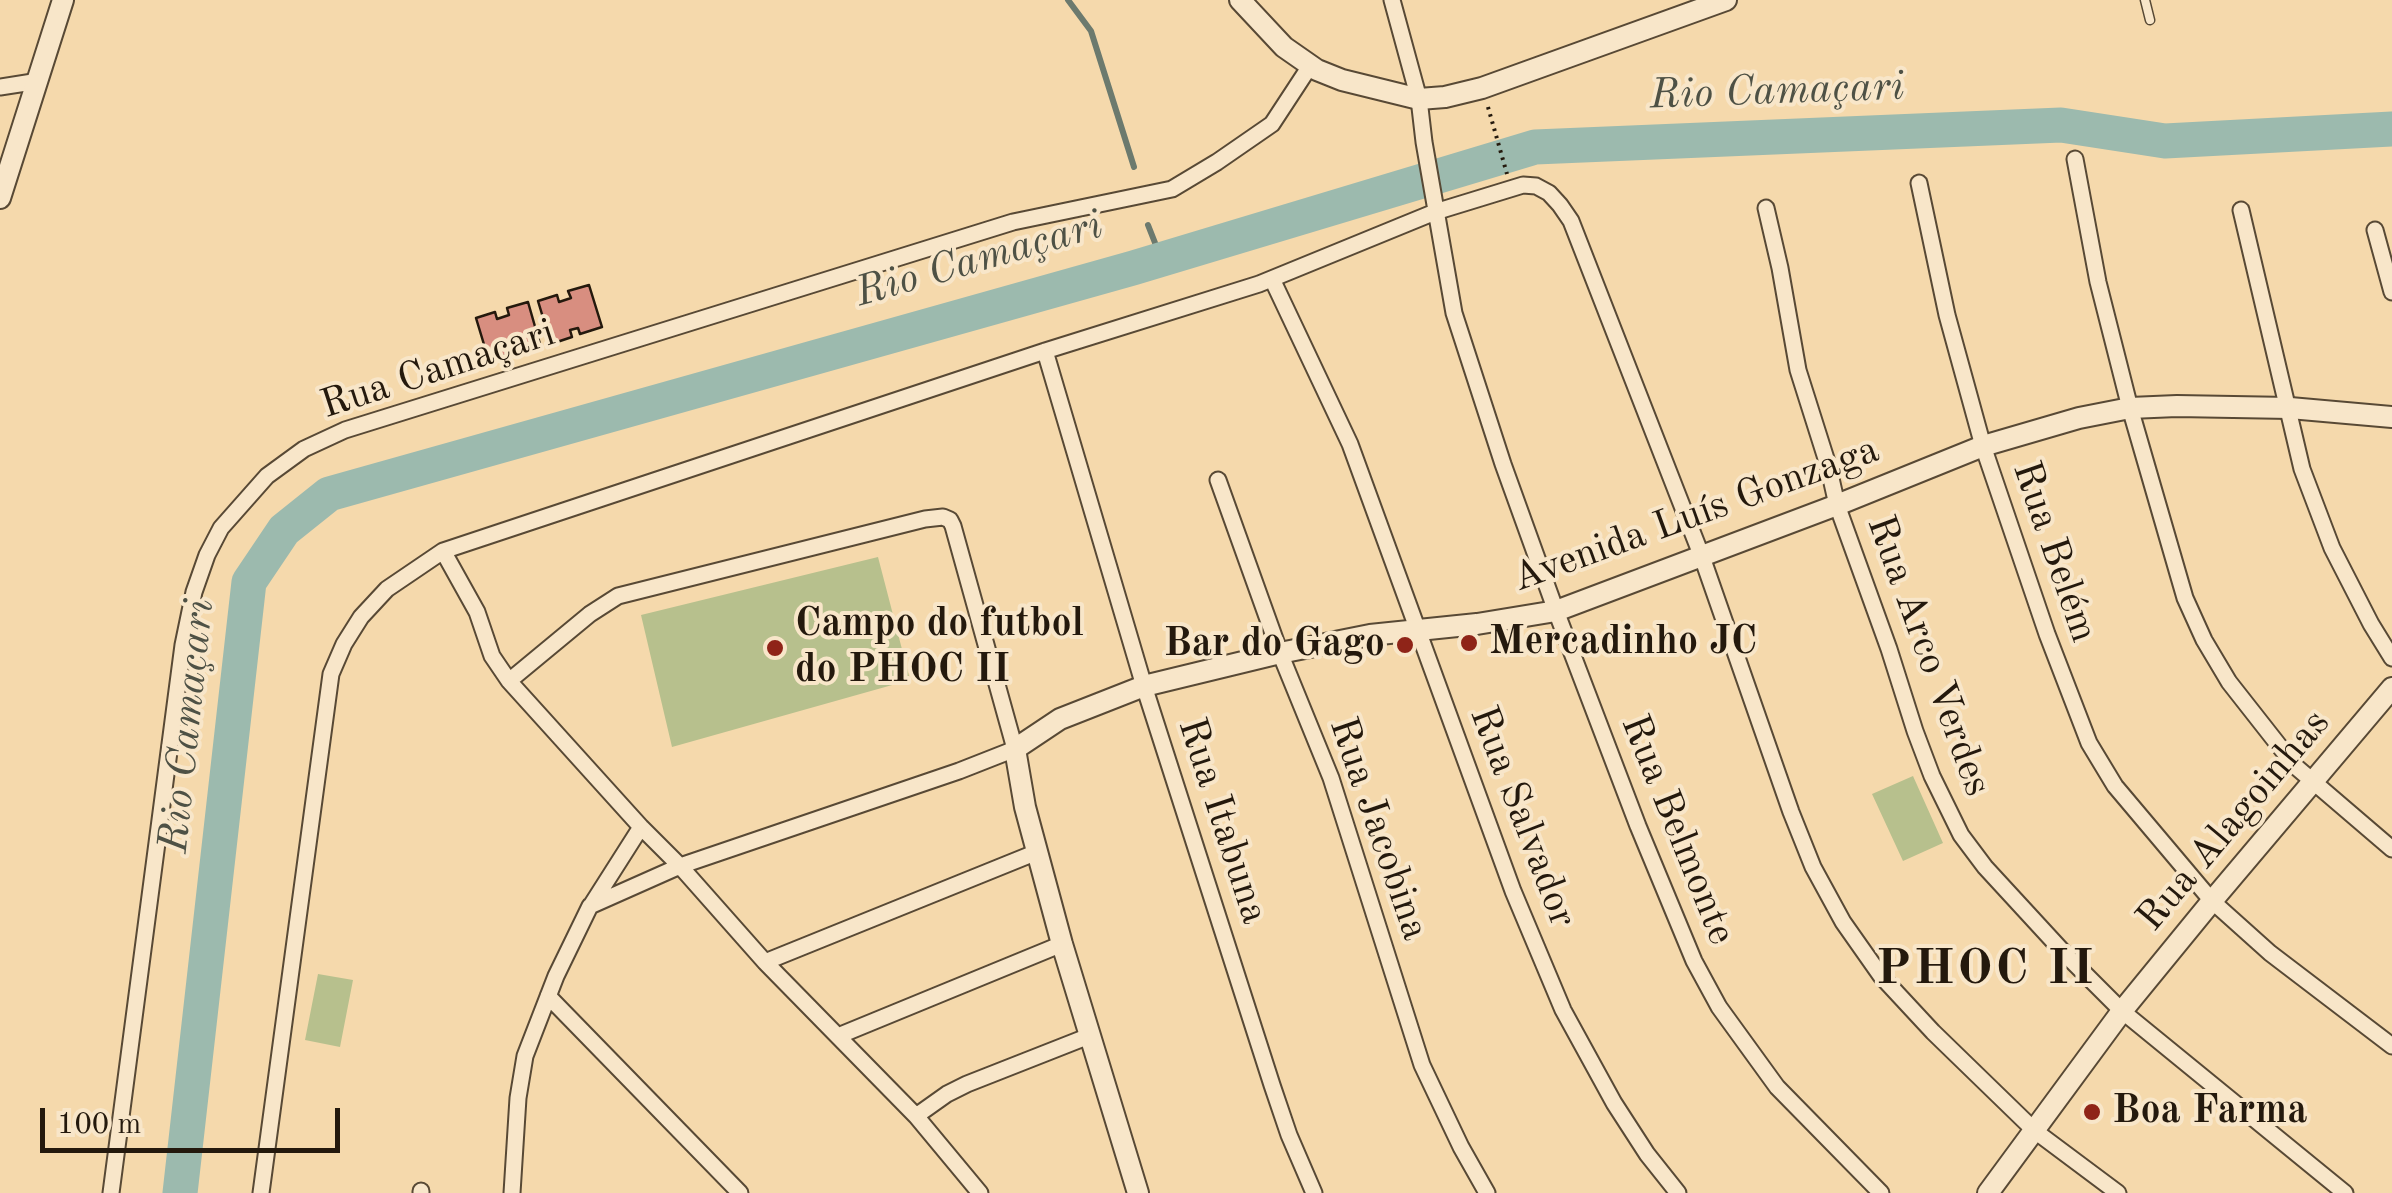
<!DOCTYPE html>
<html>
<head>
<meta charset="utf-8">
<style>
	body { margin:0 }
	#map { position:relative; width:2392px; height:1193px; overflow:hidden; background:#f5d9ac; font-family:"Old Standard TT",serif }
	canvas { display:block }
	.scale { position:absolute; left:40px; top:1108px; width:300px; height:45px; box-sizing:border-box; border:5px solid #24190d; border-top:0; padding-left:12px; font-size:30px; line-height:35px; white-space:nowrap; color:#24190d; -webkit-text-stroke:8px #f8e6c9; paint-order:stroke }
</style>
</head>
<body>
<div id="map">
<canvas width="2392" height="1193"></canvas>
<div class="scale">100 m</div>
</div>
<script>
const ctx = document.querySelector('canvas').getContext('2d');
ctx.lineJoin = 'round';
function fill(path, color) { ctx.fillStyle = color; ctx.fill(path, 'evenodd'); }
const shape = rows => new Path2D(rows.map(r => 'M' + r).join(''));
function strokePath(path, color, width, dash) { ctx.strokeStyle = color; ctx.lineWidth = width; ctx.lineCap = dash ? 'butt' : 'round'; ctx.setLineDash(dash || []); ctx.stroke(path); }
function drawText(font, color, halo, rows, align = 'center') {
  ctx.font = font + ' "Old Standard TT",serif'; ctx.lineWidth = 8; ctx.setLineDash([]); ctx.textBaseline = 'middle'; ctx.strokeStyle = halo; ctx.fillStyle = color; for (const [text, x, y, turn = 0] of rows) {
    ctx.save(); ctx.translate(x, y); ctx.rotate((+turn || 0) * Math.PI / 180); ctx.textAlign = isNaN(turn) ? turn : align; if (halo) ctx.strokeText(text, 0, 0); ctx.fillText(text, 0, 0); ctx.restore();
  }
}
fill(shape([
	[878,557,910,680,672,747,641,615],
	[1913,776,1943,843,1903,861,1872,794],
	[318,974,353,980,340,1047,305,1040]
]), '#b7c08d');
strokePath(shape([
	[1068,0,1091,31,1134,167],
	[1148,225,1161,258]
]), '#6c7a6e', 6);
strokePath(shape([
	[180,1193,249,582,284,530,329,494,1133,268,1535,147,2061,125,2165,141,2392,129]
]), '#9cbaae', 35);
const building = shape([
	[589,285,602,327,580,334,578,328,570,330,572,337,551,344,538,301,557,295,559,302,571,298,568,291,589,285],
	[528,302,540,344,518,351,517,345,508,347,510,354,489,361,476,318,495,312,497,319,509,315,507,308,528,302]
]);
fill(building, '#d88e80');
strokePath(building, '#24190d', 2.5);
const service = shape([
	[2145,0,2150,20]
]);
const minor = shape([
	[1392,0,1419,99,1424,142,1454,313,1503,464,1556,611,1638,826,1694,961,1719,1007,1777,1087,1881,1193],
	[0,87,39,81],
	[2075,159,2098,282,2130,408,2185,598,2204,640,2229,682,2295,766,2392,849],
	[1919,183,1947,315,1983,446,2047,634,2089,743,2115,786,2212,901,2270,953,2392,1046],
	[1766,208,1780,268,1798,370,1828,465,1837,505,1889,649,1915,731,1932,776,1961,835,1985,867,2066,955,2122,1011,2345,1193],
	[2241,210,2302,469,2332,548,2371,624,2392,658],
	[2375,230,2392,292],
	[1272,279,1350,444,1513,891,1563,1010,1614,1103,1647,1154,1678,1193],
	[1045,351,1144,686,1272,1085,1289,1135,1314,1193],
	[1218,480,1280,653,1331,778,1422,1065,1461,1147,1487,1193],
	[443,551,477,612,492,656,509,681,641,827,680,866,765,962,916,1116,980,1193],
	[509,681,590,614,618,596,925,519,943,517,950,520,953,526,1015,749,959,771,680,866,590,906,556,976,525,1056,518,1098,512,1193],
	[592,904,641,827],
	[765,962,1037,852],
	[548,996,740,1193],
	[838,1036,1062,944],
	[916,1116,947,1094,967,1084,1089,1036],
	[111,1193,183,645,194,592,207,555,221,528,267,476,304,449,345,430,1013,222,1172,189,1217,162,1272,124,1310,66],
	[261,1193,331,674,344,644,361,617,387,589,443,551,1045,351,1259,284,1435,212,1523,185,1536,186,1549,193,1560,205,1571,221,1702,557,1791,812,1813,867,1843,922,1881,976,1933,1032,2035,1131,2118,1193],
	[421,1193,421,1191]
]);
const tertiary = shape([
	[1240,0,1284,47,1317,70,1342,80,1419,99,1445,97,1482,88,1726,0],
	[0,198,63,0],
	[1138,1193,1062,944,1025,807,1015,749,1060,719,1144,686,1280,653,1370,635,1477,624,1556,611,1837,505,1983,446,2079,418,2130,408,2177,406,2290,408,2392,417],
	[1988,1193,2122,1011,2212,901,2392,688]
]);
strokePath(service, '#584935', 11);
strokePath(minor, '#584935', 19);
strokePath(tertiary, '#584935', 24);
strokePath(shape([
	[1488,107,1507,174]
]), '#24190d', 4, [2.5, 5]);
strokePath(service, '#f8e6c9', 8);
strokePath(minor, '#f8e6c9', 15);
strokePath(tertiary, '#f8e6c9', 20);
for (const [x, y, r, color] of [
	[1469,643,10,"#8f2418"],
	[1405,645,10,"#8f2418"],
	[775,648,10,"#8f2418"],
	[2092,1112,10,"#8f2418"]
]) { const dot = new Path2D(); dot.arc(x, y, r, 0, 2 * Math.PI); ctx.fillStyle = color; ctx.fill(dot); strokePath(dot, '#f8e6c9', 4); }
drawText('40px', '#24190d', '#f8e6c9', [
	["Rua Camaçari",438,370,-18],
	["Avenida Luís Gonzaga",1696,515,-20],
	["Rua Belém",2054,552,71],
	["Rua Arco Verdes",1928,656,70],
	["Rua Salvador",1522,817,69],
	["Rua Itabuna",1222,821,72],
	["Rua Alagoinhas",2234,821,-50],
	["Rua Jacobina",1378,829,71],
	["Rua Belmonte",1677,830,68]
]);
drawText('bold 40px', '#24190d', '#f8e6c9', [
	["Campo do futbol",795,625],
	["do PHOC II",795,671],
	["Mercadinho JC",1489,643],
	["Bar do Gago",1385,645,"right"],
	["Boa Farma",2112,1112]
], 'left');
drawText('italic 42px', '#4e5145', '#f8e6c9', [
	["Rio Camaçari",1777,92,-2],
	["Rio Camaçari",979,260,-16],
	["Rio Camaçari",188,726,-84]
]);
ctx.letterSpacing = '2.5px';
drawText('bold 50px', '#24190d', '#f8e6c9', [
	["PHOC II",1986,970]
]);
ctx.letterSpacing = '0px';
</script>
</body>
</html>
